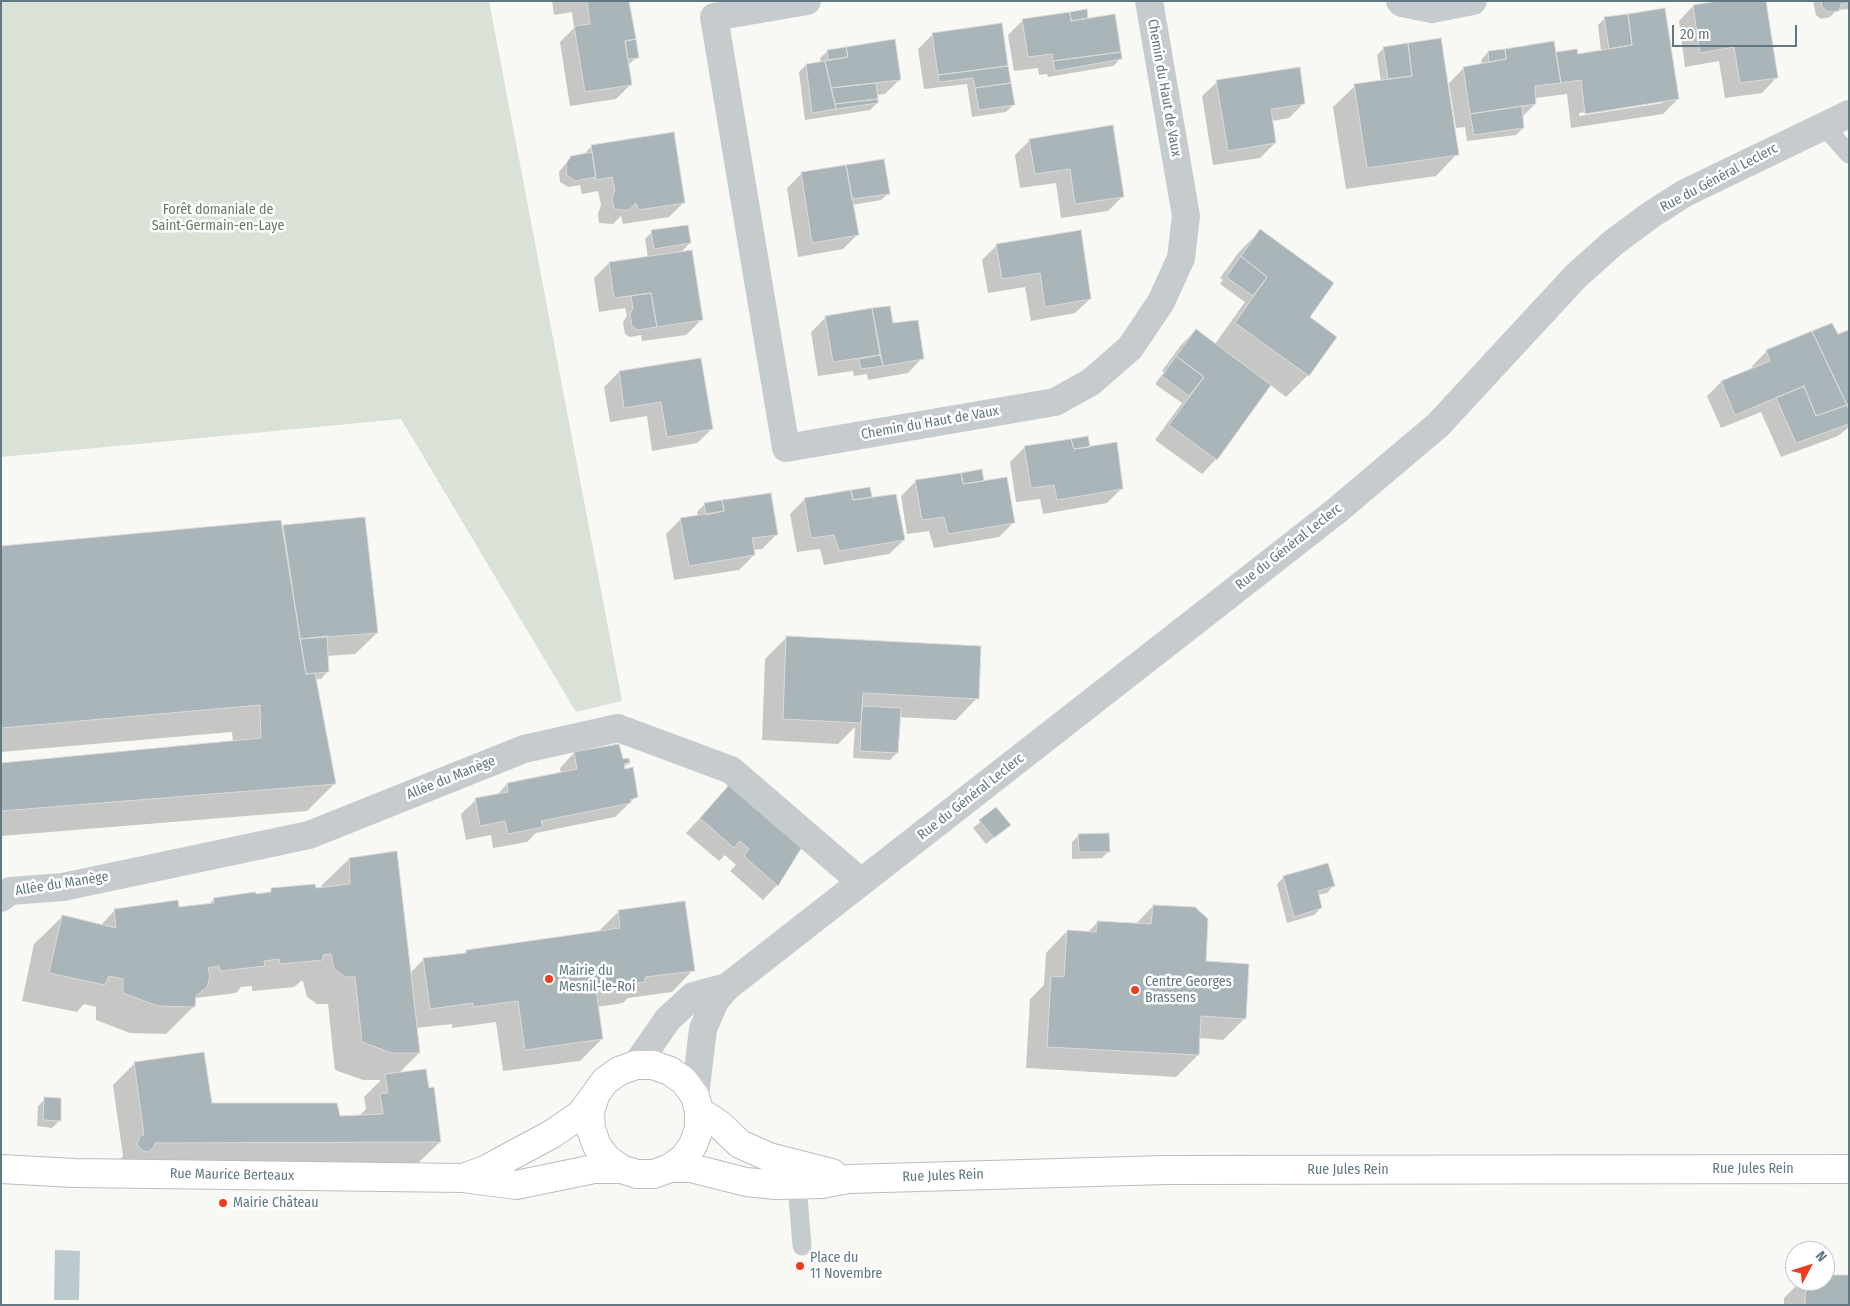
<!DOCTYPE html>
<html>
<head>
<meta charset="utf-8">
<style>
	body { margin:0 }
	#map { position:relative; width:1850px; height:1306px; overflow:hidden; background:#f8f8f5; font-family:"Fira Sans Condensed",sans-serif }
	canvas { display:block }
	.frame { position:absolute; inset:0; border:2px solid #617782; pointer-events:none }
	.north { position:absolute; left:1785px; top:1241px; width:50px; height:50px; box-sizing:border-box; background:#fff; border:1px solid #c0c9cd; border-radius:50%; rotate:50deg; font-size:14px; font-weight:700; line-height:20px; text-align:center; color:#617782 }
	.north::after { content:''; display:block; margin:auto; width:18px; height:22px; background:#ef3c1f; clip-path:polygon(50% 0,100% 100%,50% 72%,0 100%) }
	.scale { position:absolute; left:1672px; top:25px; width:125px; height:22px; box-sizing:border-box; border:2px solid #617782; border-top:0; padding-left:6px; font-size:15px; line-height:18px; white-space:nowrap; color:#617782; -webkit-text-stroke:4px #fff; paint-order:stroke }
</style>
</head>
<body>
<div id="map">
<canvas width="1850" height="1306"></canvas>
<div class="frame"></div>
<div class="north">N</div>
<div class="scale">20 m</div>
</div>
<script>
const ctx = document.querySelector('canvas').getContext('2d');
ctx.lineJoin = 'round';
function fill(path, color) { ctx.fillStyle = color; ctx.fill(path, 'evenodd'); }
const shape = rows => new Path2D(rows.map(r => 'M' + r).join(''));
function strokePath(path, color, width, dash) { ctx.strokeStyle = color; ctx.lineWidth = width; ctx.lineCap = dash ? 'butt' : 'round'; ctx.setLineDash(dash || []); ctx.stroke(path); }
function drawText(font, color, halo, rows, align = 'center') {
  ctx.font = font + ' "Fira Sans Condensed",sans-serif'; ctx.lineWidth = 5; ctx.setLineDash([]); ctx.textBaseline = 'middle'; ctx.strokeStyle = halo; ctx.fillStyle = color; for (const [text, x, y, turn = 0] of rows) {
    ctx.save(); ctx.translate(x, y); ctx.rotate((+turn || 0) * Math.PI / 180); ctx.textAlign = isNaN(turn) ? turn : align; if (halo) ctx.strokeText(text, 0, 0); ctx.fillText(text, 0, 0); ctx.restore();
  }
}
fill(shape([
	[1,1,489,1,622,701,576,712,401,419,1,457]
]), '#dae1d6');
fill(shape([
	[55,1250,80,1251,79,1300,54,1300]
]), '#bbcacc');
fill(shape([
	[552,1,628,1,637,57,628,65,631,84,616,99,570,106,560,42,574,28,572,12,554,15],
	[1813,1,1849,1,1849,9,1837,10,1830,17,1821,19,1816,15],
	[1693,6,1776,78,1762,93,1725,98,1719,61,1685,67,1679,21],
	[1087,18,1084,21,1120,59,1113,66,1048,77,1047,74,1039,75,1038,68,1014,71,1008,35,1023,20],
	[1605,18,1678,99,1663,114,1571,128,1567,94,1535,98,1535,104,1522,117,1523,128,1516,135,1467,141,1465,127,1456,128,1449,83,1464,68,1482,65,1481,60,1488,52,1555,54,1576,50,1577,55,1601,51,1598,25],
	[1663,101,1663,103,1579,116,1579,113],
	[933,34,1013,105,1006,112,972,117,967,84,924,89,918,49],
	[1440,39,1457,154,1436,176,1346,189,1333,107,1355,86,1381,82,1377,55,1384,48],
	[894,40,900,79,885,94,876,95,877,103,870,110,805,120,799,72,806,65,821,63,820,58,828,51],
	[1217,82,1304,103,1289,118,1272,121,1275,143,1260,158,1213,165,1202,96],
	[1030,140,1123,196,1108,211,1061,218,1056,183,1020,188,1015,155],
	[591,147,683,203,669,217,623,224,621,216,613,224,599,223,598,214,601,205,598,191,582,194,580,185,568,187,560,182,559,172,571,157,583,155],
	[802,173,889,193,881,200,852,205,857,235,843,249,798,257,787,188],
	[1261,230,1308,317,1308,375,1286,397,1269,384,1216,459,1202,474,1155,440,1182,403,1155,384,1164,372,1162,371,1181,345,1196,330,1215,344,1245,302,1220,284,1223,280,1220,278,1239,252],
	[652,232,690,243,680,253,701,320,686,335,642,341,641,335,630,337,625,334,623,322,627,316,625,308,599,312,594,278,609,263,648,258,645,239],
	[997,245,1090,299,1075,313,1031,321,1025,287,988,293,982,260],
	[889,307,892,324,922,358,908,373,868,380,867,374,854,376,853,371,818,376,811,332,826,317],
	[1849,331,1849,427,1838,436,1781,457,1761,412,1721,428,1707,396,1721,382,1753,369,1752,366,1767,351,1837,336],
	[700,359,712,429,697,443,652,451,647,416,610,422,604,387,619,372],
	[1025,447,1089,448,1122,488,1107,503,1043,514,1040,499,1016,502,1010,462],
	[916,481,983,482,1014,522,999,537,934,548,929,531,907,534,901,496],
	[871,496,868,499,904,540,889,554,824,565,820,549,797,552,790,514,805,499],
	[705,504,777,534,762,549,753,550,754,555,739,570,674,580,666,534,681,519,698,517,697,512],
	[283,526,377,633,355,654,327,656,328,671,321,679,315,679,334,784,307,811,1,836,1,764,233,742,232,732,1,752,1,548,281,528],
	[786,638,977,698,956,720,899,717,897,753,890,760,853,758,855,727,838,744,762,740,765,659],
	[574,753,622,760,629,763,623,768,637,796,615,817,536,833,527,842,493,848,491,835,466,840,461,814,476,800,496,796,507,784,561,774,560,768],
	[730,786,777,885,763,900,730,871,736,865,725,855,719,861,686,833],
	[996,809,1009,825,986,844,973,828],
	[1079,835,1109,851,1102,858,1072,859,1072,842],
	[349,859,410,973,424,959,464,954,467,951,597,933,618,912,693,970,672,992,628,998,623,1003,597,1007,602,1039,580,1061,503,1071,496,1022,452,1028,452,1024,416,1028,419,1053,398,1074,440,1142,418,1163,135,1164,116,1166,123,1156,113,1085,135,1063,211,1104,339,1117,359,1116,366,1109,364,1097,381,1080,363,1080,335,1070,328,1004,317,1004,307,997,303,981,301,981,294,987,252,991,252,986,241,987,236,993,195,998,194,1006,166,1034,130,1033,96,1020,96,1007,84,1004,77,1012,22,1001,34,944,62,917,100,926,115,910,178,909,208,905,214,899,267,894,272,890,322,888,321,886],
	[1284,877,1334,885,1327,893,1318,895,1321,908,1314,915,1287,923,1277,884],
	[1153,906,1245,1018,1223,1040,1199,1038,1198,1055,1176,1077,1026,1068,1030,999,1044,985,1046,953,1067,931,1087,933,1098,922,1135,925],
	[45,1099,59,1121,52,1128,37,1126,38,1106],
	[1825,1276,1849,1305,1784,1305,1784,1298,1801,1281,1825,1281]
]), '#0003');
const building = shape([
	[587,1,629,1,636,39,625,41,632,85,585,92,574,26,590,24,587,1],
	[1718,1,1766,1,1778,78,1740,83,1734,47,1700,53,1693,5,1718,1],
	[1821,1,1849,1,1849,3,1841,4,1839,11,1828,12,1822,7,1821,1],
	[1665,8,1679,99,1585,114,1581,80,1561,83,1556,52,1577,49,1578,54,1632,45,1628,14,1665,8],
	[1087,9,1088,18,1071,21,1070,12,1087,9],
	[1070,12,1071,21,1115,14,1121,52,1053,61,1052,54,1028,57,1022,19,1070,12],
	[1628,14,1632,45,1609,49,1604,17,1628,14],
	[1002,23,1008,66,938,75,932,33,1002,23],
	[1441,38,1459,155,1367,168,1354,84,1412,76,1408,43,1441,38],
	[636,39,639,58,628,59,625,41,636,39],
	[895,39,901,80,831,88,825,61,848,57,846,47,895,39],
	[1554,41,1561,83,1535,86,1536,104,1470,114,1463,67,1506,59,1505,49,1554,41],
	[1408,43,1412,76,1388,79,1383,47,1408,43],
	[846,47,848,57,828,60,827,50,846,47],
	[1505,49,1506,59,1489,62,1488,51,1505,49],
	[1121,52,1122,59,1055,71,1053,61,1121,52],
	[825,61,836,109,812,113,806,64,825,61],
	[1008,66,1011,83,975,88,973,78,939,82,938,75,1008,66],
	[1300,67,1305,104,1271,109,1276,143,1228,151,1216,80,1300,67],
	[876,83,878,99,835,104,831,88,876,83],
	[1011,83,1015,105,979,110,975,88,1011,83],
	[878,99,878,103,836,109,835,104,878,99],
	[1522,106,1524,128,1474,135,1470,114,1522,106],
	[1113,125,1124,197,1075,204,1070,169,1035,174,1029,139,1113,125],
	[674,132,685,203,638,210,636,203,629,210,619,210,614,208,612,198,615,190,612,177,596,180,591,145,674,132],
	[592,152,596,177,575,181,567,175,566,164,571,156,592,152],
	[884,159,890,194,852,199,846,165,884,159],
	[846,165,859,235,812,243,801,172,846,165],
	[688,225,691,243,654,249,651,230,688,225],
	[1260,229,1334,283,1310,317,1337,337,1309,376,1235,323,1267,277,1241,256,1260,229],
	[1081,230,1091,299,1045,307,1040,273,1002,279,996,244,1081,230],
	[692,250,703,320,657,327,651,293,614,298,609,262,692,250],
	[1241,256,1267,277,1253,296,1226,277,1241,256],
	[651,293,657,327,637,330,632,326,630,314,633,308,631,296,651,293],
	[890,306,893,323,918,320,924,359,883,366,872,308,890,306],
	[872,308,880,355,833,362,825,316,872,308],
	[1832,323,1838,334,1849,330,1849,404,1847,405,1812,331,1832,323],
	[1196,329,1271,385,1217,460,1169,425,1204,377,1176,356,1196,329],
	[1812,331,1847,405,1816,416,1804,386,1735,415,1721,381,1770,361,1766,350,1812,331],
	[880,355,883,366,861,369,859,359,880,355],
	[1176,356,1204,377,1189,396,1162,376,1176,356],
	[701,358,713,429,667,437,661,402,624,408,619,371,701,358],
	[1804,386,1816,416,1847,405,1849,410,1849,424,1796,443,1776,398,1804,386],
	[1088,436,1090,447,1074,449,1071,439,1088,436],
	[1071,439,1074,449,1117,442,1123,489,1057,500,1054,485,1031,488,1024,446,1071,439],
	[982,469,984,481,963,484,961,473,982,469],
	[961,473,963,484,1007,477,1015,523,948,534,944,517,922,520,915,480,961,473],
	[870,487,872,497,853,500,851,490,870,487],
	[851,490,853,500,896,494,905,540,839,551,834,535,811,538,804,498,851,490],
	[771,493,778,535,752,538,755,555,689,566,680,518,724,511,722,500,771,493],
	[722,500,724,511,706,515,704,503,722,500],
	[365,517,378,633,300,639,283,525,365,517],
	[281,520,306,674,315,673,336,784,1,811,1,763,261,738,260,705,1,728,1,546,281,520],
	[327,636,329,672,306,674,300,639,327,636],
	[786,636,981,646,979,699,863,693,861,723,783,719,786,636],
	[862,706,901,708,898,753,860,751,862,706],
	[619,744,623,759,629,758,630,763,624,764,625,769,633,767,638,797,630,800,631,803,541,821,543,827,508,834,505,821,480,826,475,798,508,792,507,783,577,769,574,752,619,744],
	[730,784,802,847,778,886,744,856,749,849,740,841,734,848,700,818,730,784],
	[996,807,1011,825,994,838,979,820,996,807],
	[1109,833,1110,852,1079,852,1078,834,1109,833],
	[397,851,420,1053,392,1053,362,1042,355,977,345,977,334,969,331,954,323,955,323,960,280,964,279,959,264,961,265,966,220,971,219,966,208,968,210,976,207,987,196,996,195,1007,158,1006,123,993,123,979,109,976,105,985,49,973,62,915,116,928,114,909,178,900,179,907,214,903,213,898,255,892,256,894,271,892,271,888,315,884,316,888,350,884,349,858,397,851],
	[1328,863,1335,886,1318,891,1322,908,1294,917,1283,876,1328,863],
	[685,901,695,971,645,977,645,982,596,989,603,1039,525,1050,518,1001,473,1007,473,1003,430,1009,423,958,466,953,466,950,620,928,618,910,685,901],
	[1153,905,1195,907,1208,919,1206,961,1249,964,1246,1019,1201,1016,1199,1055,1047,1047,1051,976,1064,977,1067,930,1096,932,1097,921,1151,924,1153,905],
	[204,1052,212,1103,337,1103,340,1116,383,1114,380,1093,388,1093,385,1074,426,1069,429,1088,434,1087,441,1142,155,1143,154,1147,148,1152,141,1150,137,1144,140,1136,144,1135,134,1062,204,1052],
	[44,1097,61,1098,61,1121,43,1120,44,1097],
	[1825,1275,1849,1275,1849,1305,1805,1305,1806,1281,1825,1281,1825,1275]
]);
fill(building, '#a9b5b9');
strokePath(building, '#dadad8', 1);
const secondary = shape([
	[699,1111,720,1125,740,1144,769,1157,832,1173],
	[670,1168,691,1168,746,1182,776,1185,822,1184,848,1179,1165,1170,1849,1169],
	[1,1169,74,1173,463,1178,516,1185,594,1169,621,1169],
	[463,1178,485,1170,552,1134,581,1114,605,1081,619,1071,636,1065,653,1065,670,1071,684,1081,695,1096,699,1111,699,1129,693,1145,684,1158,670,1168,654,1174,637,1174,621,1169,607,1159,597,1146,591,1129,590,1112,595,1096]
]);
strokePath(secondary, '#b8bec2', 30);
strokePath(shape([
	[1824,126,1849,154],
	[797,1184,802,1246]
]), '#c6cbcd', 19);
strokePath(shape([
	[807,1,714,17,786,448,1055,402,1091,382,1130,348,1161,302,1181,258,1186,216,1149,1],
	[1400,1,1402,3,1432,9,1473,1],
	[1,898,10,891,63,887,309,835,524,749,618,728,731,770,861,882],
	[636,1065,668,1019,693,996,727,987],
	[695,1096,703,1029,715,1001,727,987,1335,512,1438,425,1576,276,1614,242,1652,214,1685,193,1849,114]
]), '#c6cbcd', 28);
strokePath(secondary, '#fff', 28);
for (const [x, y, r, color] of [
	[549,979,5,"#ef3c1f"],
	[1135,990,5,"#ef3c1f"],
	[223,1203,5,"#ef3c1f"],
	[800,1266,5,"#ef3c1f"]
]) { const dot = new Path2D(); dot.arc(x, y, r, 0, 2 * Math.PI); ctx.fillStyle = color; ctx.fill(dot); strokePath(dot, '#fff', 2); }
drawText('14px', '#617782', '#fff', [
	["Chemin du Haut de Vaux",1164,88,80],
	["Rue du Général Leclerc",1719,178,-28],
	["Chemin du Haut de Vaux",930,423,-10],
	["Rue du Général Leclerc",1289,547,-38],
	["Allée du Manège",451,778,-22],
	["Rue du Général Leclerc",971,797,-38],
	["Allée du Manège",62,884,-9],
	["Rue Jules Rein",1753,1169],
	["Rue Jules Rein",1348,1170],
	["Rue Maurice Berteaux",232,1175,1],
	["Rue Jules Rein",943,1176,-2]
]);
drawText('14px', '#677a61', '#fff', [
	["Forêt domaniale de",218,210],
	["Saint-Germain-en-Laye",218,226]
]);
drawText('14px', '#617782', '#fff', [
	["Mairie du",559,971],
	["Mesnil-le-Roi",559,987],
	["Centre Georges",1145,982],
	["Brassens",1145,998],
	["Mairie Château",233,1203],
	["Place du",810,1258],
	["11 Novembre",810,1274]
], 'left');
</script>
</body>
</html>
